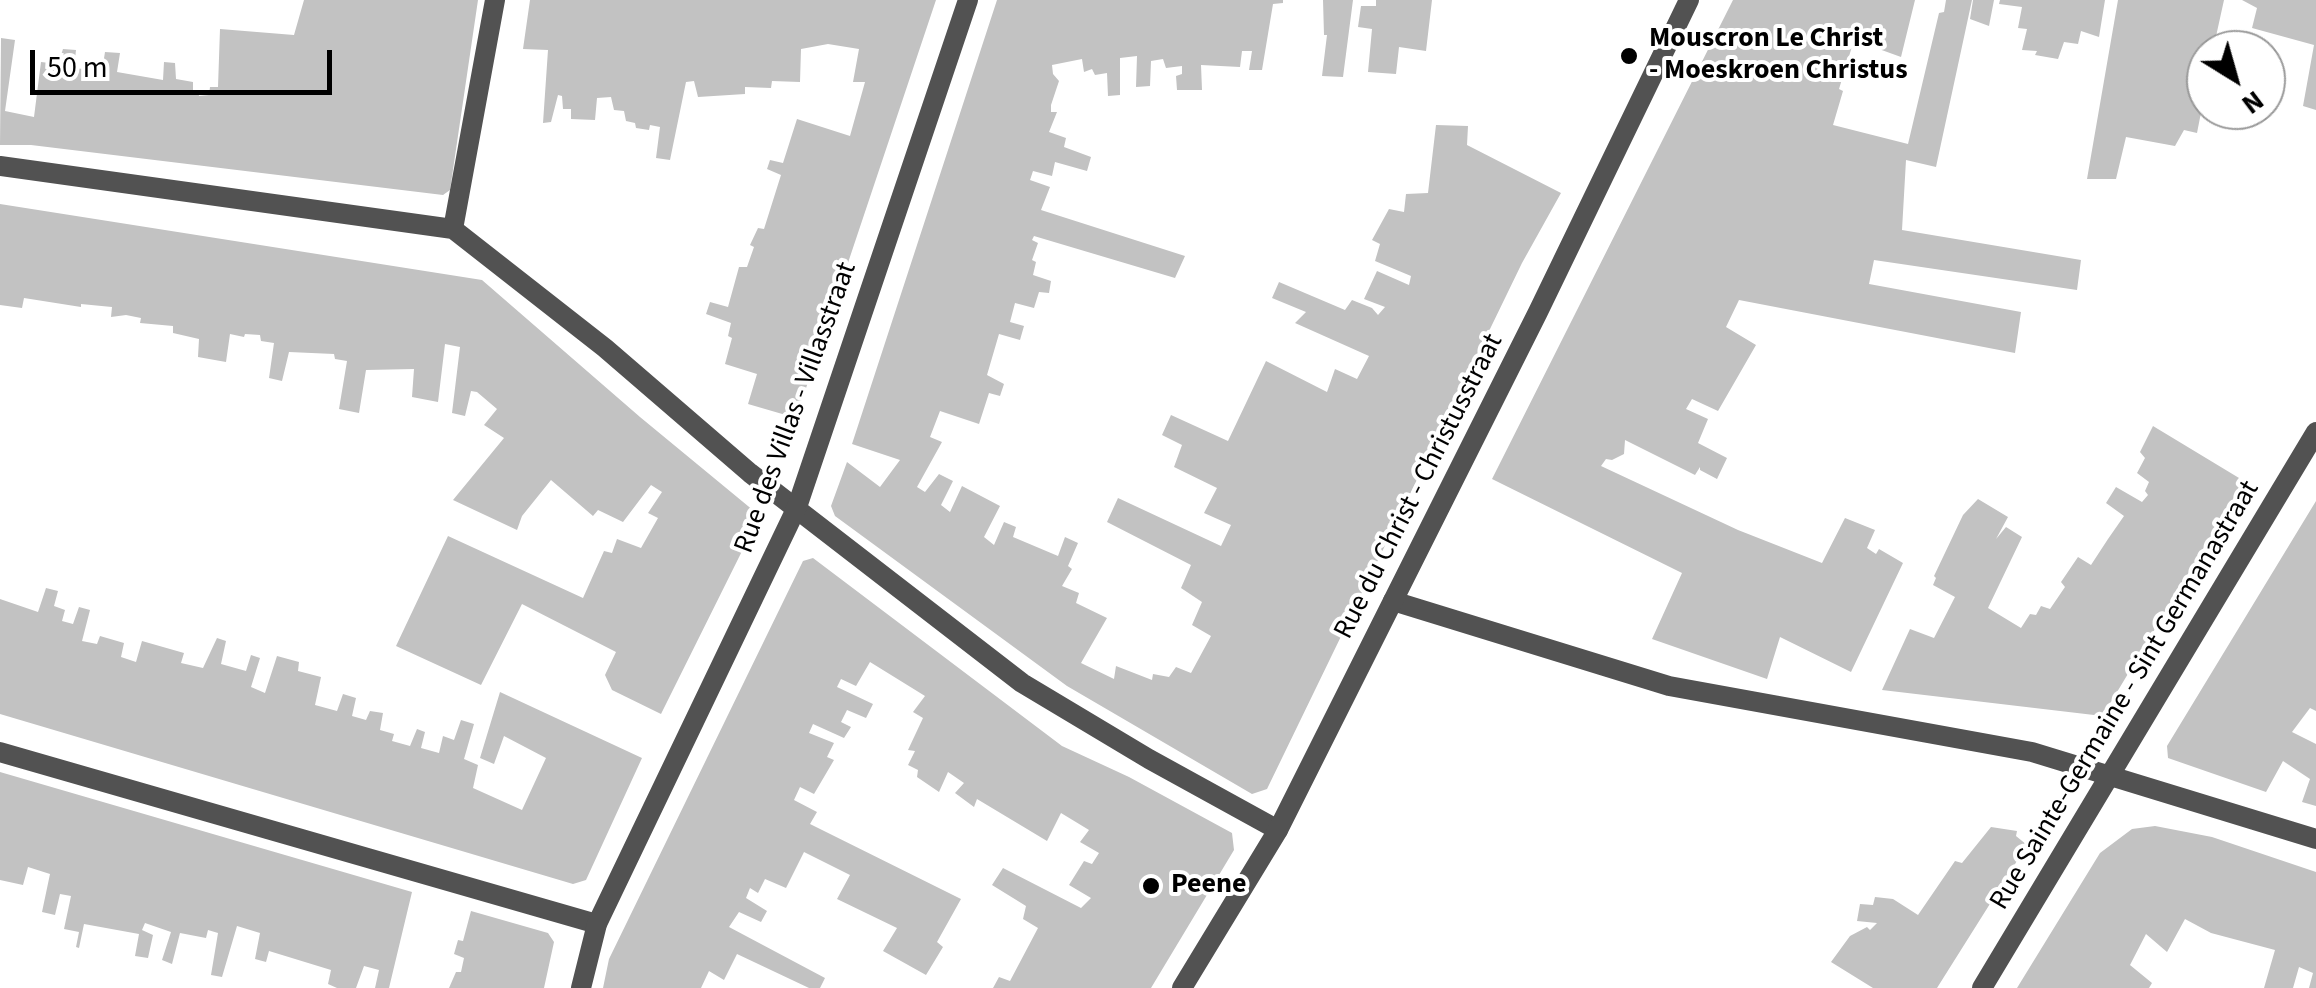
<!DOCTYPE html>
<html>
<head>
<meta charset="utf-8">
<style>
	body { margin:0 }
	#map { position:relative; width:2316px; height:988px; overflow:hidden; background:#fff; font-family:"Source Sans 3",sans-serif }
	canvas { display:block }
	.north { position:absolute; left:2186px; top:30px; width:100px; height:100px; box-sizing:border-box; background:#fff; border:2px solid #999; border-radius:50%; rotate:143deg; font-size:28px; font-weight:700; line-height:40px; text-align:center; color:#000 }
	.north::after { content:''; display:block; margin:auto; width:35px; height:45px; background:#000; clip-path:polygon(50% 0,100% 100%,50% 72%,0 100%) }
	.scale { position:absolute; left:30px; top:50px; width:302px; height:45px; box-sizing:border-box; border:5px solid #000; border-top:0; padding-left:12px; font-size:30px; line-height:35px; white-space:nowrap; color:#000; -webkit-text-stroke:8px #fff; paint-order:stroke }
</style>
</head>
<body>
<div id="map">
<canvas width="2316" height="988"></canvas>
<div class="north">N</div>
<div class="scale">50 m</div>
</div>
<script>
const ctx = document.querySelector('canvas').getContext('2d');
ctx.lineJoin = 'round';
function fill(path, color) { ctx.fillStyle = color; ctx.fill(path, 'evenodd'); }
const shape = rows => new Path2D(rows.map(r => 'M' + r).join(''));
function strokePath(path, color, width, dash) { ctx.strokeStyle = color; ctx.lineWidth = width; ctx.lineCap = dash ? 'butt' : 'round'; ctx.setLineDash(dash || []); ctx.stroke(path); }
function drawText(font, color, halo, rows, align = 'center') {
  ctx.font = font + ' "Source Sans 3",sans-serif'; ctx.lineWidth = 8; ctx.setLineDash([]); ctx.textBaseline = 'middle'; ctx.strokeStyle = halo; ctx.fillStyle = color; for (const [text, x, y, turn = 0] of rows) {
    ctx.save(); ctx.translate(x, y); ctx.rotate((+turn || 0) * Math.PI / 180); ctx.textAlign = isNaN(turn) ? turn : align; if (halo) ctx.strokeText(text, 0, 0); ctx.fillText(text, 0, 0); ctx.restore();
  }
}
fill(shape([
	[304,0,478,0,450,190,443,195,31,145,0,145,1,38,15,40,5,111,34,117,41,62,58,64,63,49,76,50,74,68,102,71,105,52,120,53,117,72,163,80,164,62,175,63,176,79,193,82,193,90,198,90,199,96,209,95,210,87,218,87,220,29,294,35],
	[530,0,936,0,796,418,748,404,757,374,725,364,732,338,728,336,731,323,706,314,710,302,728,307,739,267,747,267,754,247,750,245,758,228,764,229,781,175,767,169,770,160,783,163,797,119,850,136,865,82,853,82,859,49,828,44,801,49,800,82,772,81,771,88,745,87,745,94,698,97,694,81,686,82,670,160,656,158,660,127,650,125,649,130,636,128,635,123,626,121,624,111,614,110,611,97,597,98,595,120,571,119,571,109,563,109,562,96,558,95,551,122,543,123,548,50,523,49],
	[997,0,1283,0,1283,3,1273,4,1262,70,1249,70,1252,51,1242,51,1240,67,1201,65,1202,90,1177,90,1176,76,1182,74,1182,66,1166,68,1163,59,1151,61,1150,86,1136,87,1137,56,1120,58,1120,95,1108,96,1107,73,1095,75,1092,69,1084,72,1082,59,1052,65,1053,74,1059,81,1051,105,1051,112,1057,112,1049,132,1066,138,1064,147,1091,157,1087,171,1055,162,1052,176,1033,171,1030,180,1050,187,1041,210,1185,256,1175,278,1034,236,1032,240,1038,243,1032,260,1036,262,1033,275,1051,281,1049,293,1039,292,1034,308,1015,303,1010,322,1024,326,1020,340,999,334,987,375,1004,384,1000,396,989,393,979,424,940,411,930,437,942,442,917,487,925,492,939,474,953,481,941,505,950,512,962,486,1000,506,984,537,994,545,1004,522,1016,527,1013,537,1058,556,1065,537,1078,543,1068,566,1072,569,1062,586,1079,593,1076,603,1107,618,1081,663,1114,679,1116,666,1152,680,1153,674,1169,677,1176,667,1191,673,1211,636,1192,625,1202,602,1181,588,1191,565,1107,522,1118,498,1221,546,1231,525,1204,513,1217,488,1174,467,1182,445,1162,435,1171,415,1228,441,1266,361,1327,392,1335,369,1357,379,1369,356,1295,323,1306,312,1272,298,1279,282,1345,310,1352,300,1372,308,1378,315,1385,307,1364,299,1377,271,1409,285,1411,276,1375,261,1380,244,1372,240,1389,209,1404,212,1406,194,1428,193,1436,125,1468,126,1467,145,1561,193,1522,263,1267,789,1252,794,1067,686,835,516,831,506,847,462,880,487,900,460,852,444],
	[1323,0,1353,0,1343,77,1322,76,1327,35,1324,35],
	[1376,0,1432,0,1426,51,1399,47,1396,74,1368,72,1372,29,1358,27,1361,6,1376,6],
	[1733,0,1915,0,1901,57,1854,40,1839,89,1843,91,1833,125,1908,144,1939,13,1944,12,1946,0,1972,0,1936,167,1906,160,1902,230,2081,260,2077,290,1874,260,1869,284,2021,312,2015,353,1739,300,1726,327,1756,345,1718,411,1692,399,1686,409,1708,419,1698,443,1727,458,1717,479,1700,470,1700,467,1695,475,1625,440,1624,454,1612,460,1606,459,1601,466,1738,530,1822,563,1845,518,1875,530,1867,548,1876,554,1879,549,1903,563,1851,672,1780,637,1767,679,1652,639,1682,573,1492,479],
	[1973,0,1994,0,1989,26,1970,19],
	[2000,0,2105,0,2099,37,2081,31,2078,44,2064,42,2058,59,2035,55,2037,51,2022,50,2027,29,2018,28,2022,7,1999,4],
	[2118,0,2224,0,2213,50,2206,50,2206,87,2197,133,2184,130,2175,146,2126,137,2116,179,2087,179],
	[2242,0,2316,0,2316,110,2303,106,2314,45,2252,28,2257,8],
	[0,204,482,280,640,417,754,511,756,523,661,714,612,690,605,675,616,652,522,604,481,685,396,646,448,536,583,598,604,551,612,553,617,539,641,548,658,518,648,513,662,492,651,485,623,522,598,510,593,516,551,480,522,516,517,530,453,500,504,438,484,425,497,409,477,392,471,391,465,416,452,413,460,347,445,344,438,402,412,397,414,369,366,370,359,413,339,409,347,361,335,359,334,354,289,352,282,381,269,378,274,343,261,341,260,335,245,334,244,337,230,334,226,362,198,357,199,339,173,333,173,326,140,323,141,318,126,315,111,317,112,307,81,304,81,307,24,298,22,308,0,305],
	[2153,426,2244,481,2105,712,2094,715,1882,690,1910,629,1934,638,1955,597,1933,585,1936,578,1934,576,1963,515,1978,499,2008,517,1996,539,2006,527,2022,537,1988,608,2021,628,2030,614,2036,615,2041,606,2050,609,2065,587,2061,582,2078,557,2091,565,2108,539,2124,516,2106,503,2116,487,2142,502,2148,495,2145,491,2149,482,2137,473,2145,458,2140,452],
	[2316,501,2316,711,2310,708,2292,732,2316,744,2316,806,2302,802,2310,779,2283,761,2266,792,2168,758,2167,746],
	[813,558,1062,746,1129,777,1232,833,1234,850,1151,988,993,988,999,977,1010,981,1038,928,1023,919,1026,906,992,885,1003,868,1081,908,1091,898,1069,885,1084,861,1092,864,1099,853,1080,842,1089,830,1061,813,1047,841,977,799,974,807,955,793,964,783,948,772,939,792,917,777,918,770,908,765,915,751,908,750,923,718,913,712,925,696,870,662,856,686,841,679,837,687,873,704,866,718,847,710,841,722,851,727,844,738,813,724,809,733,834,743,827,757,834,760,814,794,800,787,794,800,817,812,810,824,961,899,937,942,943,947,926,975,883,951,897,928,837,899,850,875,804,852,786,888,765,879,758,893,750,888,746,898,767,911,761,922,739,912,729,927,825,978,820,988,809,988,737,954,724,980,709,971,701,988,603,988,609,959,803,561],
	[46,588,58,591,54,606,65,610,62,621,73,624,79,607,90,610,82,641,97,644,100,636,124,643,121,657,136,662,142,641,184,653,181,663,203,668,217,638,226,641,221,664,246,671,251,655,260,658,251,687,265,693,277,656,299,662,298,671,321,677,315,705,337,711,343,694,356,698,352,716,366,720,370,711,383,713,380,730,394,734,392,741,410,746,417,729,425,732,421,748,439,753,443,736,454,740,461,720,474,724,464,759,478,765,473,788,522,810,546,758,504,736,494,764,480,758,500,692,642,758,586,880,573,884,0,714,0,599,38,612],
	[0,772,412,892,389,988,375,988,379,970,364,966,356,988,337,988,328,984,331,970,269,951,266,962,255,959,260,933,237,926,222,977,211,975,218,933,208,930,206,938,180,933,172,964,162,960,171,932,145,923,142,930,153,935,148,958,135,956,139,934,84,924,79,948,76,947,79,932,64,929,71,896,60,894,55,915,42,912,50,874,28,867,23,885,0,880],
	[2155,826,2212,837,2316,872,2316,988,2309,988,2313,973,2299,967,2293,988,2264,988,2275,950,2211,933,2185,919,2167,952,2146,934,2130,965,2152,983,2149,988,2017,988,2100,853,2132,829],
	[1991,827,2017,831,2016,836,2027,845,1937,988,1873,988,1831,962,1850,936,1867,927,1870,930,1877,923,1857,921,1860,904,1873,905,1875,897,1893,899,1918,915,1955,861,1962,863],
	[471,911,548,933,554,942,544,988,449,988,456,972,461,972,464,958,454,954,458,940,463,941]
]), '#c2c2c2');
strokePath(shape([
	[0,166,453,229,605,348,750,473,1022,683,1149,759,1278,830],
	[453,229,495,0],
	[1393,601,1669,686,2032,752,2316,839],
	[0,752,597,924],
	[1982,988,2316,432]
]), '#525252', 20);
strokePath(shape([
	[581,988,597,924,797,507,968,0],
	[1182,988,1278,830,1538,312,1689,0]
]), '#525252', 20);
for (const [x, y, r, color] of [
	[1629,56,10,"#000"],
	[1151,886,10,"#000"]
]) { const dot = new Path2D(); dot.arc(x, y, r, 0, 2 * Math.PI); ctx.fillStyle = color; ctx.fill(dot); strokePath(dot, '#fff', 4); }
drawText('bold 28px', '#000', '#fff', [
	["Mouscron Le Christ",1649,40],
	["- Moeskroen Christus",1649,72],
	["Peene",1171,886]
], 'left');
drawText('28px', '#000', '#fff', [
	["Rue des Villas - Villasstraat",797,408,-70],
	["Rue du Christ - Christusstraat",1420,487,-63],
	["Rue Sainte-Germaine - Sint Germanastraat",2126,696,-59]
]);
</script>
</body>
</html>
